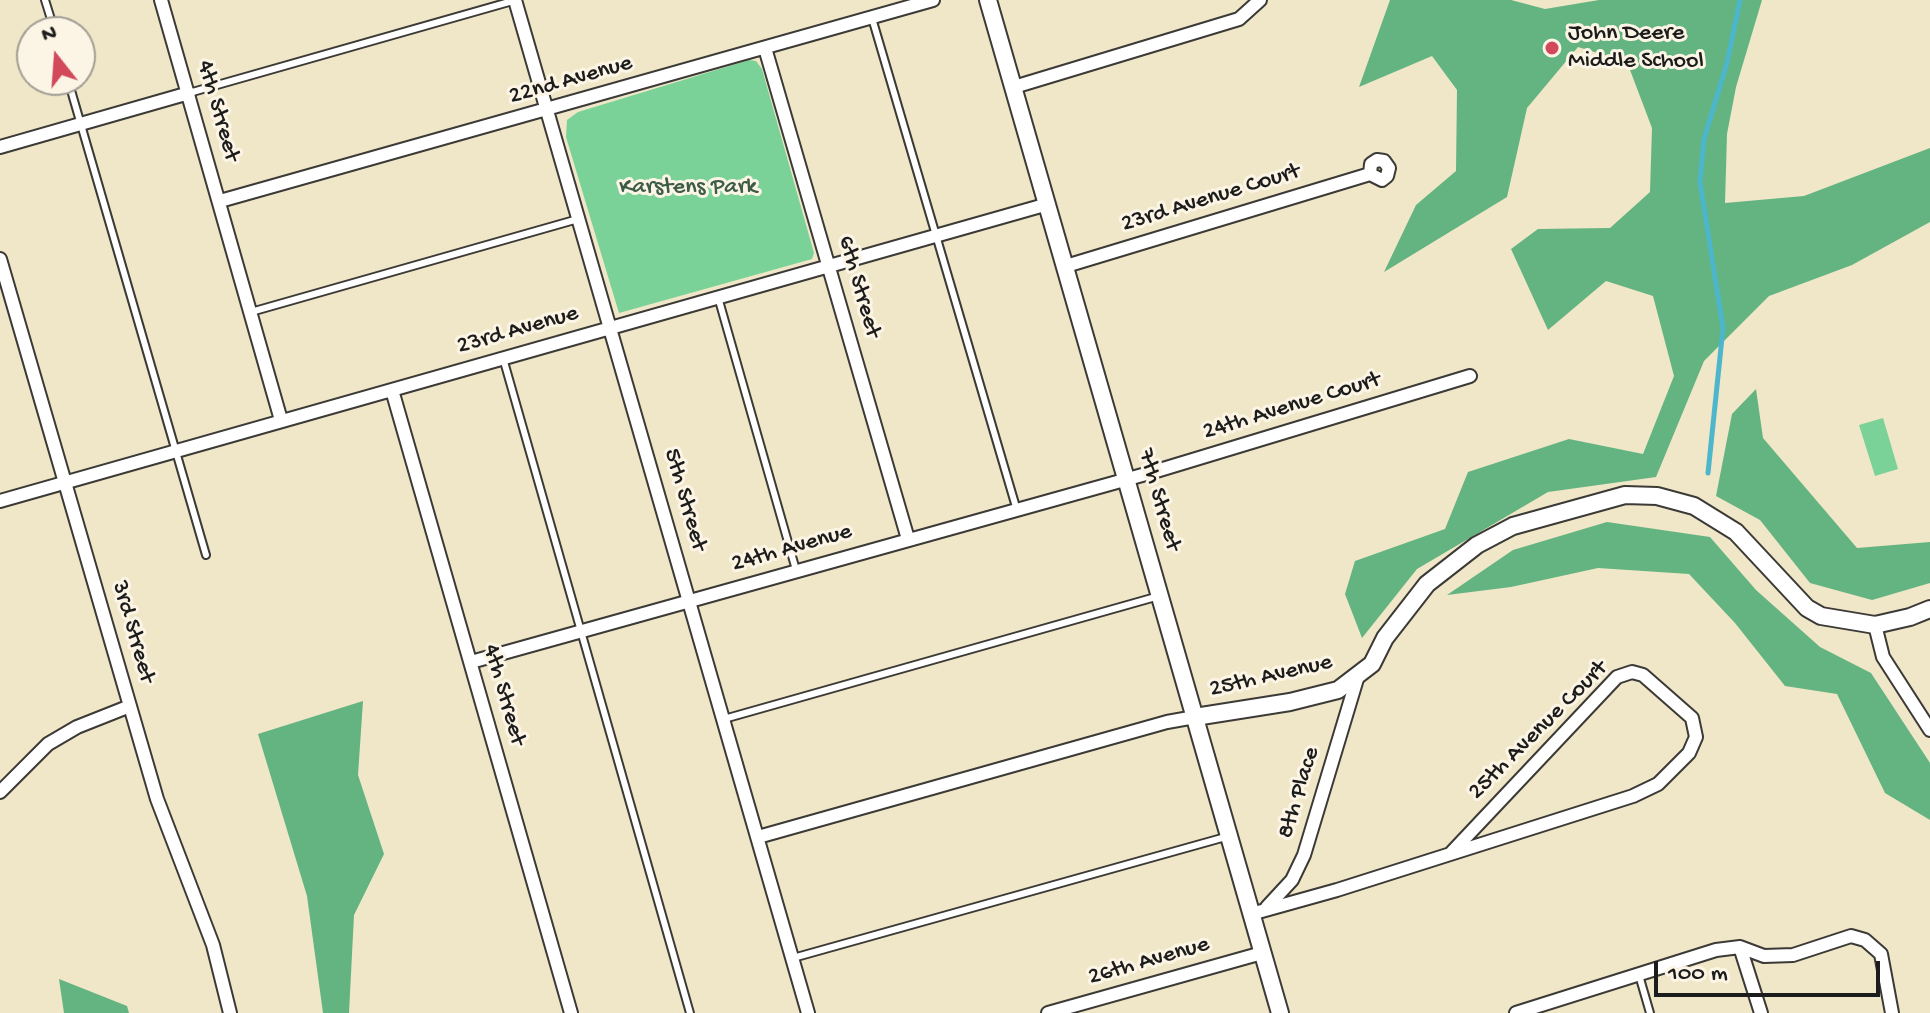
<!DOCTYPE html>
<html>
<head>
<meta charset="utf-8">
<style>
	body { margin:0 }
	#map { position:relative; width:1930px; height:1013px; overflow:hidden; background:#f0e6c8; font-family:"Gochi Hand",sans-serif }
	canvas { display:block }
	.north { position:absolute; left:16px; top:16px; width:80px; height:80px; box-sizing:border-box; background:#fcf5e5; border:2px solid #a29e95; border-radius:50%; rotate:343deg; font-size:22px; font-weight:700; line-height:32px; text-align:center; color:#1c1c1c }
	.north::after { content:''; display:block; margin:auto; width:28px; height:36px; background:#d1495b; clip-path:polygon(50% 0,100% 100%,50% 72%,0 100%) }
	.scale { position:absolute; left:1654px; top:961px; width:226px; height:36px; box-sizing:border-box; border:4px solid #1c1c1c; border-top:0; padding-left:10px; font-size:24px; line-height:28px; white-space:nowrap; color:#1c1c1c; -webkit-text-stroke:6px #fcf5e5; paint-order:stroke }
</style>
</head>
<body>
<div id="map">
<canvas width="1930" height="1013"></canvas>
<div class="north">N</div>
<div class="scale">100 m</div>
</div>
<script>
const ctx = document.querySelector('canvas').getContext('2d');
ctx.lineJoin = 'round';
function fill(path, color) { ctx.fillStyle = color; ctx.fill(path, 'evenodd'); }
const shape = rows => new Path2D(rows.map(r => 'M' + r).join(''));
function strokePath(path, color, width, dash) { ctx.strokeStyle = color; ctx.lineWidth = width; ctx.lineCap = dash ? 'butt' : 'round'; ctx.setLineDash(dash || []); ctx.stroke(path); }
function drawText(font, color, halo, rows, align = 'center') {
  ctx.font = font + ' "Gochi Hand",sans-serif'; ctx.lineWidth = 6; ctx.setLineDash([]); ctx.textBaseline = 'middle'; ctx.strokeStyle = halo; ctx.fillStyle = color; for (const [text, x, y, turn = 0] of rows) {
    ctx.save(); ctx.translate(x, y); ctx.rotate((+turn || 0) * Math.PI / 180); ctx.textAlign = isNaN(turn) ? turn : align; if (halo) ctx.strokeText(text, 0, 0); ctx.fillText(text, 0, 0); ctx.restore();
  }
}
fill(shape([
	[749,60,756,61,762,69,814,253,812,259,619,313,566,137,567,120,578,112],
	[1883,418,1898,469,1875,476,1859,425]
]), '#7ad298');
fill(shape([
	[1390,0,1511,0,1545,9,1599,0,1762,0,1736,87,1727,134,1725,203,1804,196,1930,148,1930,222,1852,265,1769,296,1704,361,1656,477,1548,492,1417,569,1362,638,1345,594,1355,561,1445,529,1468,472,1569,439,1643,454,1674,376,1653,296,1606,281,1548,330,1511,249,1538,229,1610,228,1650,192,1652,128,1627,62,1578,47,1527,108,1507,197,1384,272,1416,205,1456,171,1457,90,1432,56,1359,87],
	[1756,389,1763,438,1857,548,1930,542,1930,583,1872,600,1810,583,1760,520,1716,496,1732,414],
	[1607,522,1710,537,1756,590,1820,647,1871,673,1930,763,1930,820,1885,793,1837,694,1785,686,1735,623,1689,574,1598,568,1511,587,1447,595,1513,550],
	[363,701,358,775,384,854,354,915,349,1013,323,1013,307,896,258,734],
	[59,979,127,1006,129,1013,64,1013]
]), '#63b480');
strokePath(shape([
	[1708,473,1723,328,1700,182,1704,139,1727,63,1740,0]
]), '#4db6ca', 5);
const service = shape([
	[45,0,55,32],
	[872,18,1016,507],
	[68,80,206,555],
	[189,93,516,0],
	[718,297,796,570],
	[251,312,578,219],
	[503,358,690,1013],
	[724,719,1159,596],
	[793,958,1229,836],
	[1639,975,1650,1013]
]);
const minor = shape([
	[161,0,281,420],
	[515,0,808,1013],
	[765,48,908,539],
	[1014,87,1239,19,1260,0],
	[0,147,189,93],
	[220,201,933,0],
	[0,259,157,799,213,945,230,1013],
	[1066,266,1370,174,1382,180,1387,176,1389,168,1384,161,1377,160,1371,164,1370,174],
	[392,390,571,1013],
	[0,501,1048,204],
	[1875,625,1883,657,1930,730],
	[471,662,1153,472,1470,376],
	[0,792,48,744,77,727,130,706],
	[758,837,1167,722,1195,717],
	[1267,907,1292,880,1304,855,1357,679],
	[1251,914,1337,890,1633,796,1658,784,1689,753,1696,737,1692,718,1643,675,1632,672,1617,677,1451,853],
	[1740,947,1761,1013],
	[1048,1013,1262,953],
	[1516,1013,1716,950,1740,947,1764,956,1793,955,1851,936,1865,940,1881,954,1892,1013]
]);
const tertiary = shape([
	[988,0,1280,1013],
	[1195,717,1290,702,1338,690,1372,664,1385,638,1427,584,1477,545,1513,526,1625,495,1657,496,1694,506,1736,532,1807,608,1821,616,1875,625,1910,617,1930,609]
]);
strokePath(service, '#3c3a36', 10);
strokePath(minor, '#3c3a36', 16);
strokePath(tertiary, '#3c3a36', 20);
strokePath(service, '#fff', 6);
strokePath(minor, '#fff', 12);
strokePath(tertiary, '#fff', 16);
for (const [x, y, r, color] of [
	[1552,48,8,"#d1495b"]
]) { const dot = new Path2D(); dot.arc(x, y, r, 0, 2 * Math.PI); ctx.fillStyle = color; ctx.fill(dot); strokePath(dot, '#fcf5e5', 3); }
drawText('24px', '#1c1c1c', '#fcf5e5', [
	["John Deere",1568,34],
	["Middle School",1568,62]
], 'left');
drawText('24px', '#1c1c1c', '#fcf5e5', [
	["22nd Avenue",571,81,-16],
	["4th Street",217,111,74],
	["23rd Avenue Court",1211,199,-17],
	["6th Street",858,287,74],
	["23rd Avenue",518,331,-16],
	["24th Avenue Court",1292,407,-17],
	["5th Street",684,500,74],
	["7th Street",1158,500,74],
	["24th Avenue",792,549,-16],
	["3rd Street",132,632,74],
	["25th Avenue",1271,677,-13],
	["4th Street",503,695,74],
	["25th Avenue Court",1539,731,-45],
	["8th Place",1300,793,-73],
	["26th Avenue",1149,962,-16]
]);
drawText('24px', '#3d5c47', '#fcf5e5', [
	["Karstens Park",688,188]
]);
</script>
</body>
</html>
